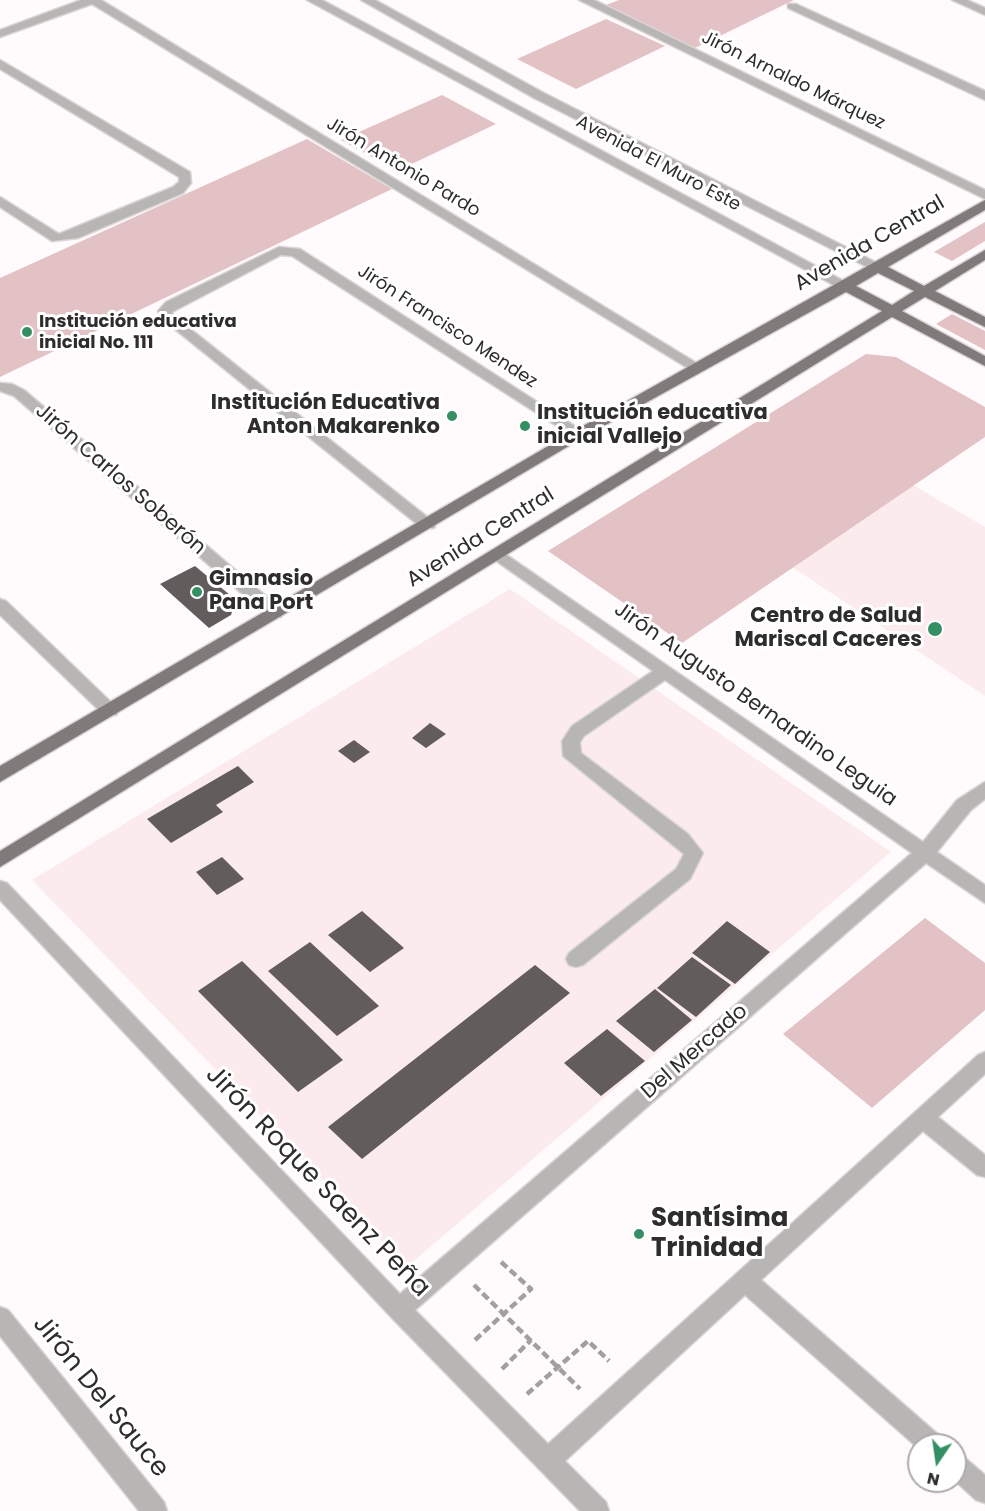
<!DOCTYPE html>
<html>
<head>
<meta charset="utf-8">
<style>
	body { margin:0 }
	#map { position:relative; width:985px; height:1511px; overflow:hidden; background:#fffafb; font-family:Poppins,sans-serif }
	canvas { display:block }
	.north { position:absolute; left:907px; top:1433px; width:60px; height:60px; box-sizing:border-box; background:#fff; border:2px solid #ababab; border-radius:50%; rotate:193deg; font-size:16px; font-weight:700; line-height:24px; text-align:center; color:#2e2c2c }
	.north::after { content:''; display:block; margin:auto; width:21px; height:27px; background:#358f64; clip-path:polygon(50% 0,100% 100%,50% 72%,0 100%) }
</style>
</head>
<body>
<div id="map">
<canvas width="985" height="1511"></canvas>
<div class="north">N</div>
</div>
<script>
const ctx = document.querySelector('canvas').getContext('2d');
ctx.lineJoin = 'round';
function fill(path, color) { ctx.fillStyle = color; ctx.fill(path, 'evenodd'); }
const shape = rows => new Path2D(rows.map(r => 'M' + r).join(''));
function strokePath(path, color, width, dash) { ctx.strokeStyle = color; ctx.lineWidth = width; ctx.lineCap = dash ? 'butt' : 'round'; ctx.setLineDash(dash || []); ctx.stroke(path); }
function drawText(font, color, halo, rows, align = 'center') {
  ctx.font = font + ' Poppins,sans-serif'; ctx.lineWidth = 6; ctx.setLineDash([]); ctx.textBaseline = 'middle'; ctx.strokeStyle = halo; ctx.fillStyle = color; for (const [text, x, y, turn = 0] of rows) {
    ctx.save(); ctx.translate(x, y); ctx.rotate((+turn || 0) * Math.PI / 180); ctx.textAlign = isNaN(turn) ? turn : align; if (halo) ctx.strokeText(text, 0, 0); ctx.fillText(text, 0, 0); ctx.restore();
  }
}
fill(shape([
	[913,485,985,527,985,696,791,566],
	[510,589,891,852,407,1267,32,880]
]), '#fbebed');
fill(shape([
	[619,0,794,0,695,48,606,5],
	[606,19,665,46,576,89,517,59],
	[442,95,496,124,397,171,341,140],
	[307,139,392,189,0,377,0,278],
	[985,222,985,241,952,261,934,252],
	[952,314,985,331,985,350,936,324],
	[866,354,896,357,985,407,985,437,682,643,548,551],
	[925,918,985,963,985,1010,872,1108,783,1034]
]), '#e3c2c6');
fill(shape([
	[195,566,236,600,231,615,209,628,160,584],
	[430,723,446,734,426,748,412,738],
	[354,740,370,752,354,763,338,751],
	[238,766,254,782,216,805,223,812,171,843,147,819],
	[222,857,244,879,217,895,196,872],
	[362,911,404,948,370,972,328,935],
	[727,921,770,952,735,984,692,953],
	[310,942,379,1006,337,1036,268,971],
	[692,957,731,985,696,1017,657,988],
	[242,961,343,1060,298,1092,198,991],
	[535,965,570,993,362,1159,328,1127],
	[655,989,692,1020,654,1052,616,1021],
	[607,1029,645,1061,601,1096,564,1063]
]), '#635c5d');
const minor = shape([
	[81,0,101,0,703,367,696,371,691,370,92,4,0,37,0,30,81,0],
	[307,0,322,0,853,286,851,289,841,289,307,0],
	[361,0,375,0,542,92,885,267,883,270,873,270,534,98,361,0],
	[579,0,594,0,985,190,985,199,579,0],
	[952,0,967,0,985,8,985,15,952,0],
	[788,4,796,4,985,91,985,100,788,8,788,4],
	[0,60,190,172,191,183,183,193,78,238,52,241,0,207,0,197,59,234,173,187,179,182,179,177,0,69,0,60],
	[279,247,300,249,587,434,584,437,574,437,292,256,281,255,172,312,174,316,436,524,434,528,422,528,161,318,158,311,166,302,279,247],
	[0,383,12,384,24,390,281,609,283,613,281,617,269,617,14,396,0,391,0,383],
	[498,549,923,842,957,800,985,782,985,799,971,810,937,852,985,885,985,903,926,863,415,1310,548,1444,978,1055,985,1052,985,1074,938,1117,985,1155,985,1177,977,1175,923,1131,761,1280,941,1437,944,1445,919,1445,919,1449,745,1295,565,1461,606,1502,609,1511,580,1511,391,1317,0,900,0,881,7,883,400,1294,912,853,665,680,584,736,580,742,581,753,688,834,703,853,690,879,583,965,576,967,569,965,566,959,569,953,676,869,684,854,563,756,562,741,572,726,653,671,492,558,490,554,492,550,498,549],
	[0,599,6,601,116,707,119,711,116,715,104,715,0,615,0,599],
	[0,1307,8,1310,164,1502,167,1511,139,1511,0,1336,0,1307],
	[955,1453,964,1457,985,1475,985,1503,976,1500,955,1481,955,1453]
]);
const major = shape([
	[985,200,985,210,888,267,924,286,985,250,985,260,935,291,985,317,985,327,925,297,902,311,985,356,985,366,892,317,0,867,0,851,882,311,846,292,584,437,0,782,0,766,574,431,985,200],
	[878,273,914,291,892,305,856,286,878,273]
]);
strokePath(minor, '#d9d5d6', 3);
strokePath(major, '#d9d5d6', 3);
strokePath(shape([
	[474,1285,580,1389],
	[475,1340,531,1289,500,1261],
	[502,1369,531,1340],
	[527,1394,588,1341,609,1361]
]), '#a39fa0', 4.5, [8, 4]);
fill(minor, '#b8b5b5');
fill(major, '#807a7b');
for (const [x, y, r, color] of [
	[27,332,6,"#358f64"],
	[452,416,6,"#358f64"],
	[525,426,6,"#358f64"],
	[197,592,6,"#358f64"],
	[935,629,8,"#358f64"],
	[639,1234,6,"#358f64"]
]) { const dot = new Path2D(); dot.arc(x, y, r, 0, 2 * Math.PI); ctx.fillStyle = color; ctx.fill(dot); strokePath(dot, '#fff', 2); }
drawText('18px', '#2e2c2c', '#fff', [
	["Jirón Arnaldo Márquez",793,81,26],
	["Avenida El Muro Este",658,164,28],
	["Jirón Antonio Pardo",403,168,31],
	["Jirón Francisco Mendez",447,327,33]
]);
drawText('bold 18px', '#2e2c2c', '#fff', [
	["Institución educativa",39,322],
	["inicial No. 111",39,343]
], 'left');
drawText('21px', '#2e2c2c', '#fff', [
	["Avenida Central",870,244,-30],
	["Jirón Carlos Soberón",120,480,41],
	["Avenida Central",481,538,-32],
	["Jirón Augusto Bernardino Leguia",755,705,35],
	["Del Mercado",695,1052,-41]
]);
drawText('bold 21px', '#2e2c2c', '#fff', [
	["Institución Educativa",440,404],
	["Anton Makarenko",440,428],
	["Institución educativa",537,414,"left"],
	["inicial Vallejo",537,438,"left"],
	["Gimnasio",209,580,"left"],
	["Pana Port",209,604,"left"],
	["Centro de Salud",922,617],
	["Mariscal Caceres",922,641]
], 'right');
drawText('26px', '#2e2c2c', '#fff', [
	["Jirón Roque Saenz Peña",317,1182,46],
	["Jirón Del Sauce",100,1397,51]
]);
drawText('bold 26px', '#2e2c2c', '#fff', [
	["Santísima",651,1219],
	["Trinidad",651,1249]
], 'left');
</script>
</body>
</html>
